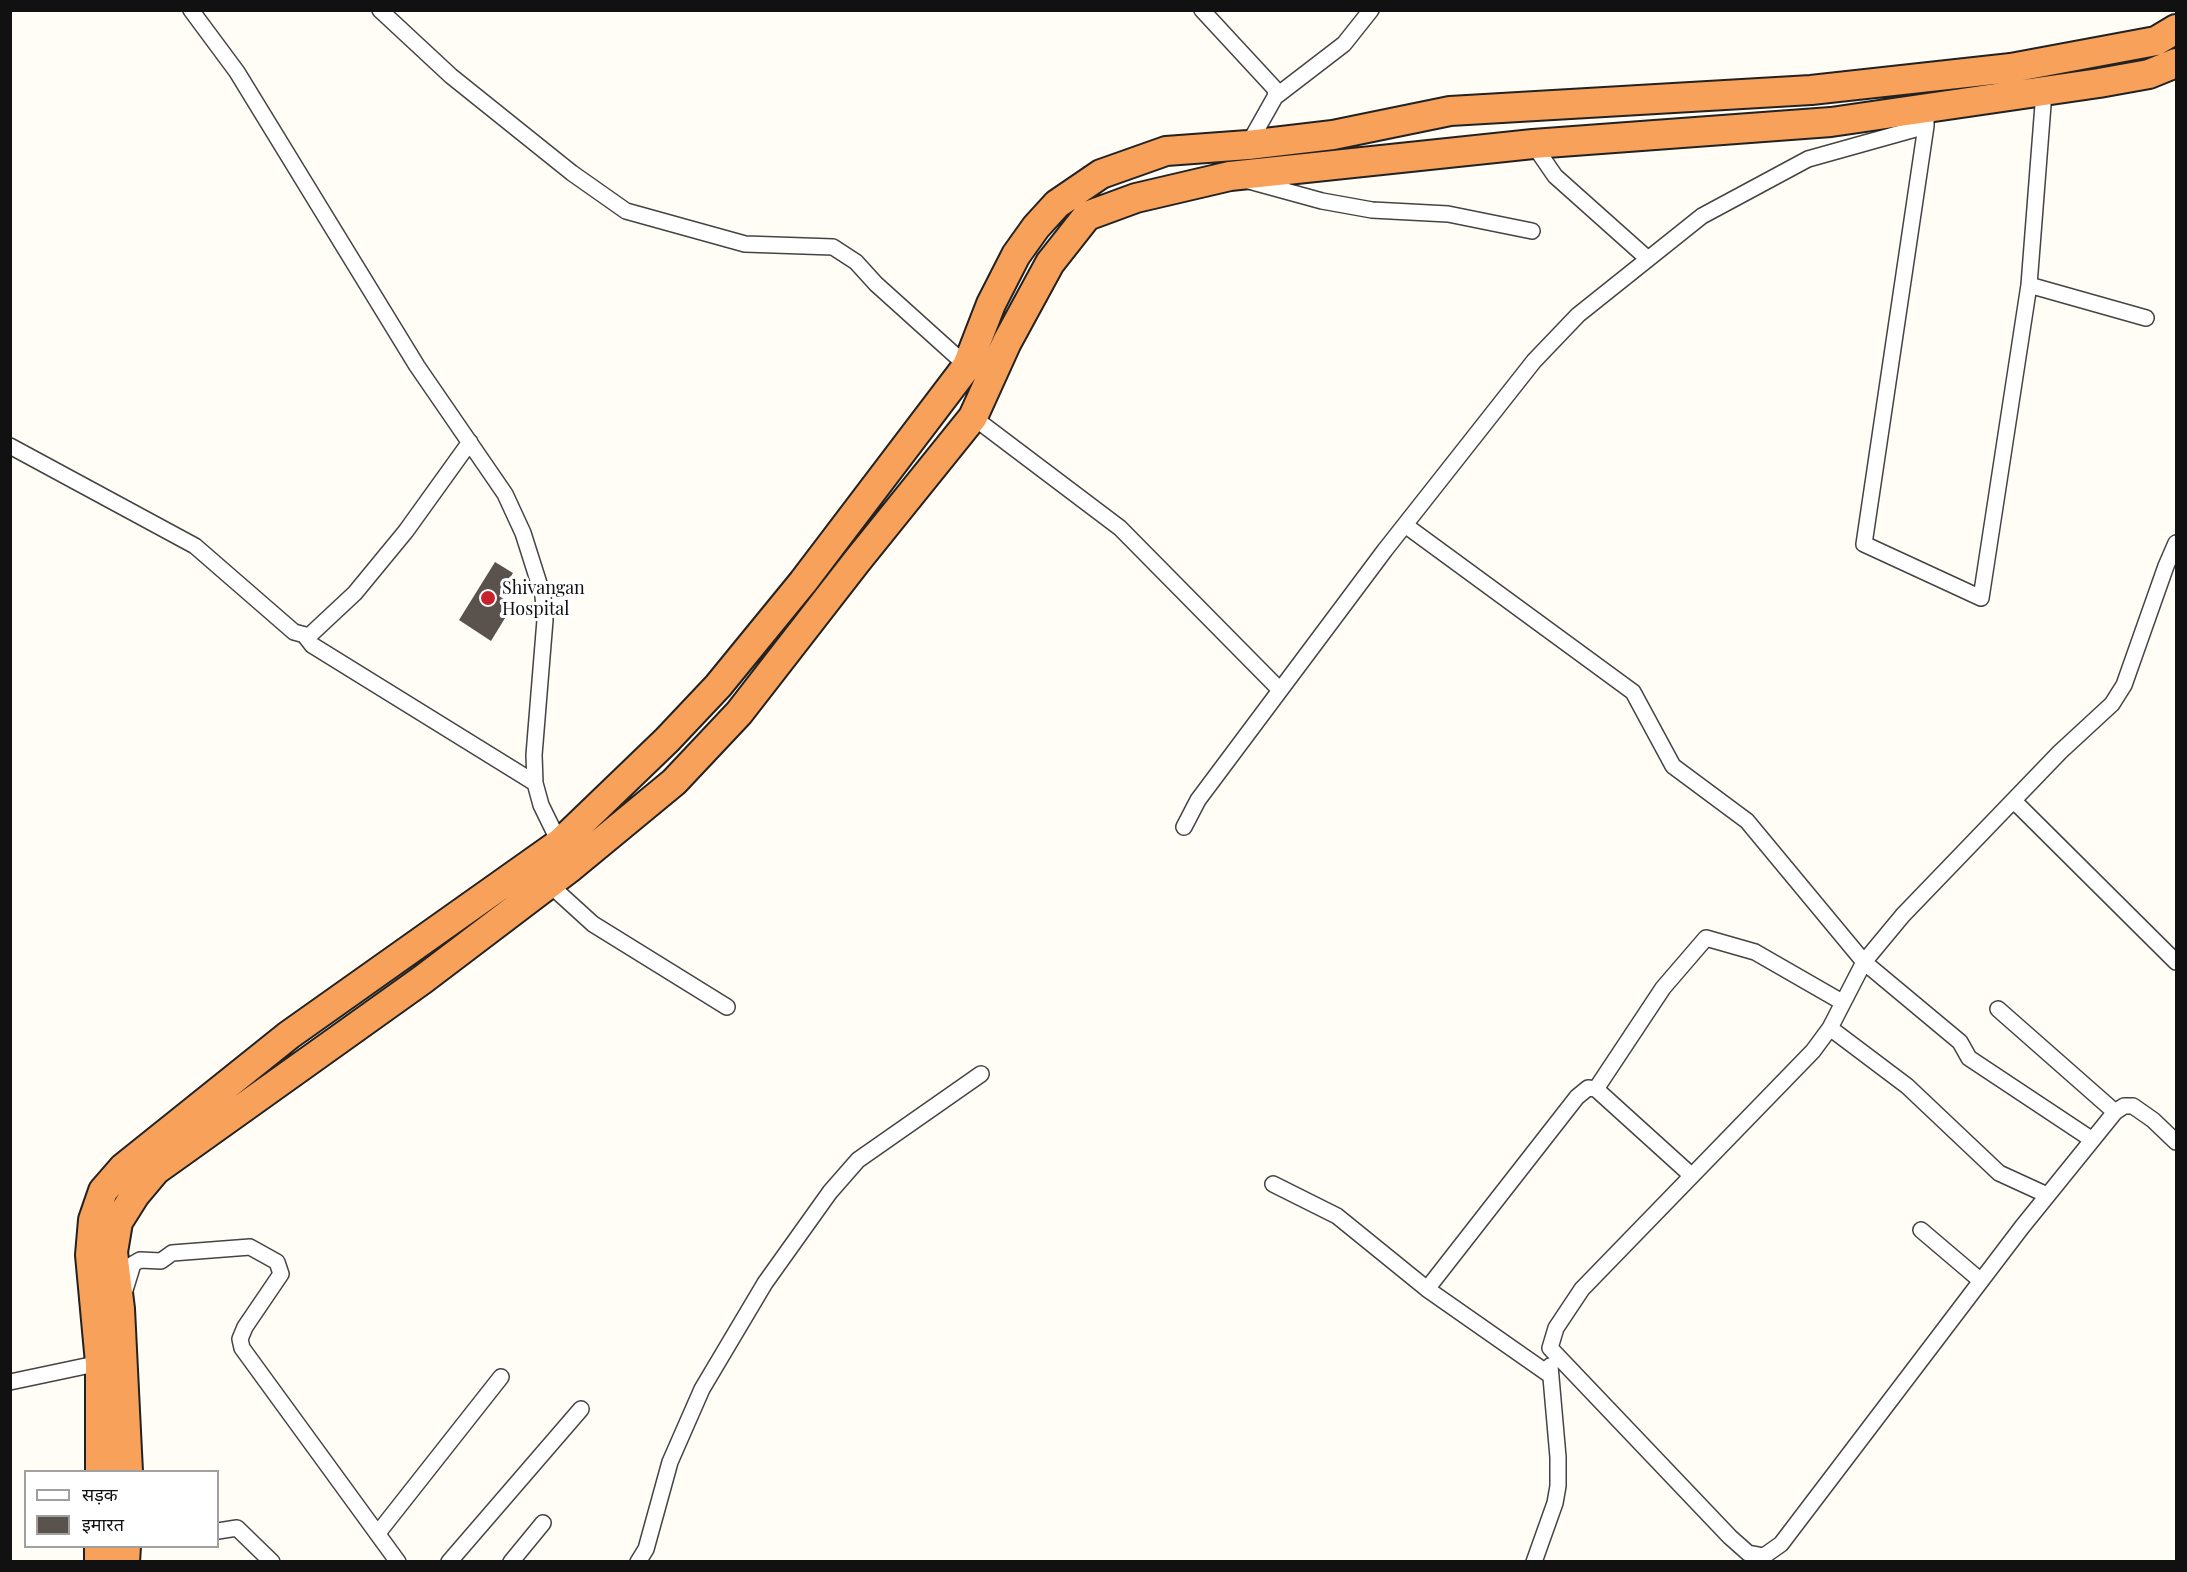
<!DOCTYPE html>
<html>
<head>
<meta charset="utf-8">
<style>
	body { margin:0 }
	#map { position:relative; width:2187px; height:1572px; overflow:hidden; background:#fffdf5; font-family:"Playfair Display","Noto Sans Devanagari",serif }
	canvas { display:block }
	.frame { position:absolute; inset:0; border:12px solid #111; pointer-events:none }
	.legend { position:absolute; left:24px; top:1470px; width:195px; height:78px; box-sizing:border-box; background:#fff; border:2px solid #a0a0a0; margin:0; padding:8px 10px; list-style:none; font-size:18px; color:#111 }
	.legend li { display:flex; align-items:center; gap:12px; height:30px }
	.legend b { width:30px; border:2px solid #a0a0a0 }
</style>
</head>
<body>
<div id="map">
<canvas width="2187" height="1572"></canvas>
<div class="frame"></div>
<ul class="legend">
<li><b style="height:8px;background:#fff"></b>सड़क</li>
<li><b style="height:16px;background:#5a524d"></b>इमारत</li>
</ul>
</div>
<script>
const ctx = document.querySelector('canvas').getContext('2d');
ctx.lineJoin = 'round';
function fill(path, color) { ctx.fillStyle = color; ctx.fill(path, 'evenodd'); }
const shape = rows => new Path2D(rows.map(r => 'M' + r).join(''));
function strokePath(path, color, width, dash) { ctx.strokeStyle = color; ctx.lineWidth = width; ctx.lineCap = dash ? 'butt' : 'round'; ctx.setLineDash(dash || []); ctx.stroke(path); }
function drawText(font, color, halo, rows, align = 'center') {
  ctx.font = font + ' "Playfair Display",serif'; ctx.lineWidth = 6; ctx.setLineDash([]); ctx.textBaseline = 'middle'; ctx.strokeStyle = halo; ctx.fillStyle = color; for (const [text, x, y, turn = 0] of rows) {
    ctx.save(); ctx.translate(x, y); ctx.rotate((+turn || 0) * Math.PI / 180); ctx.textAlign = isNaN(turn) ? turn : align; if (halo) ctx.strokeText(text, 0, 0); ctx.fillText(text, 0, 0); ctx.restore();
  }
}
fill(shape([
	[495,562,513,573,499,596,513,605,491,641,459,620]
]), '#5a524d');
const street = shape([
	[191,10,237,72,417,366,505,494,523,533,543,596,545,620,534,755,535,783,541,805,562,848],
	[380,10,451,76,572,173,626,211,745,244,833,247,856,262,876,284,967,366],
	[1202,10,1276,90,1275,97,1248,145],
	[1275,97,1344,44,1371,10],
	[1926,107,1926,126,1864,544,1981,598,2029,285,2044,92],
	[1533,144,1555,176,1648,259],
	[1249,181,1322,201,1372,210,1448,214,1532,231],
	[2029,285,2146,318],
	[973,417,1120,528,1280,690],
	[10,446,195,546,294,632,309,636,355,593,406,531,470,442],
	[1405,525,1633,692,1673,766,1747,821,1864,962,1960,1042,1969,1058,2091,1139],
	[2176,543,2166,566,2124,685,2112,704,2060,752,1903,915,1864,962,1830,1028,1813,1051,1582,1289,1556,1328,1550,1348,1730,1537,1748,1553,1764,1556,1781,1544,2022,1227,2115,1112,2124,1106,2133,1106,2153,1120,2176,1142],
	[305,636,312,645,535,783],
	[2014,801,2176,962],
	[1184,827,1198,800,1385,550,1534,361,1578,315,1702,216,1808,159,1926,126],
	[549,884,593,924,727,1007],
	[1998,1009,2115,1112],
	[1830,1028,1907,1086,1999,1173,2047,1195],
	[1596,1089,1663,988,1706,938,1755,952,1842,1002],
	[1273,1184,1337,1216,1427,1289,1550,1375],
	[1921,1230,1981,1281],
	[1427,1289,1577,1097,1588,1088,1596,1089,1691,1175],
	[125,1290,133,1264,140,1260,161,1261,172,1253,250,1247,277,1262,281,1274,245,1327,240,1339,242,1348,398,1562],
	[10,1382,100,1363],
	[218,1531,237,1528,272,1562],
	[378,1533,501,1377],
	[449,1562,581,1409],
	[511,1562,543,1523],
	[638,1562,646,1549,670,1462,702,1389,765,1283,830,1192,858,1160,981,1074],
	[1534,1562,1555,1503,1558,1486,1558,1457,1550,1366]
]);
const highway = shape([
	[100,1472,100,1363,90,1255,93,1220,103,1191,123,1168,289,1035,560,843,667,740,718,686,803,582,967,366,991,304,1016,255,1036,227,1057,204,1101,174,1166,151,1248,145,1333,135,1450,111,1811,90,2011,68,2156,41,2176,29],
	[128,1472,120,1309,113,1252,118,1222,135,1195,156,1170,422,980,571,867,674,782,739,713,857,561,973,417,1007,342,1050,263,1087,216,1136,198,1230,176,1533,144,1831,122,2099,83,2149,74,2176,63],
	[99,1562,99,1546],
	[125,1562,126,1546]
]);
strokePath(street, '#444', 18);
strokePath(highway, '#222', 32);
strokePath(street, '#fff', 15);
strokePath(highway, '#f7a15a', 28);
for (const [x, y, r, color] of [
	[488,598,8,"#c6232d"]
]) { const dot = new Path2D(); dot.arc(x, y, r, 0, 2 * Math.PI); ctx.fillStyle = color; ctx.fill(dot); strokePath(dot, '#fff', 2); }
drawText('18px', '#111', '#fff', [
	["Shivangan",502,588],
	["Hospital",502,609]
], 'left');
</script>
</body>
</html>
